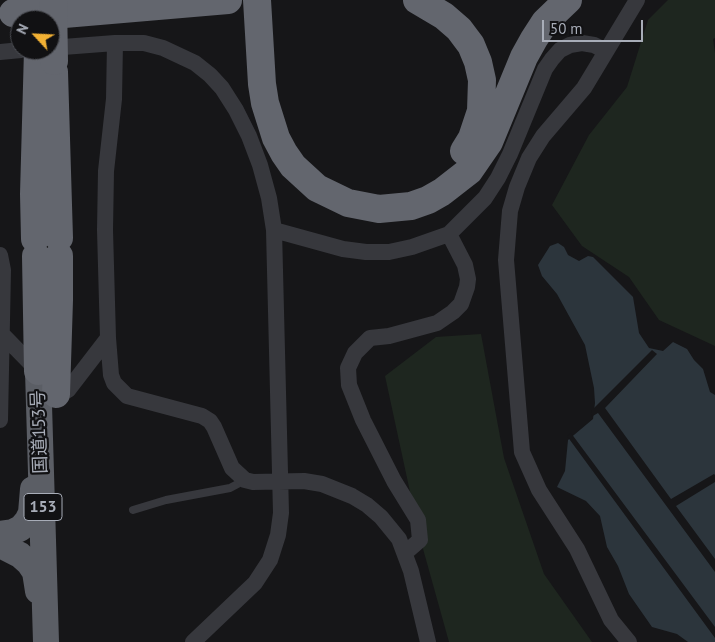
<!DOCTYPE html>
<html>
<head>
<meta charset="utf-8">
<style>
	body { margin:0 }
	#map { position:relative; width:715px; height:642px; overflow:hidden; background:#161618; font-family:"PT Sans",sans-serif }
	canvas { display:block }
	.north { position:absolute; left:10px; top:10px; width:50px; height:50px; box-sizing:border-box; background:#111113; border:1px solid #4d4f55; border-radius:50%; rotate:295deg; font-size:14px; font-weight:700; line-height:20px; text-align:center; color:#a8adb8 }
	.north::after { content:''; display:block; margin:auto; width:18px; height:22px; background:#f2b134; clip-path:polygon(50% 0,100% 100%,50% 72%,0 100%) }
	.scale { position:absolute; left:542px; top:20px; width:101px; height:22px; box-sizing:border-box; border:2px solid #a8adb8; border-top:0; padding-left:6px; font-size:15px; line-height:18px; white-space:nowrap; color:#a8adb8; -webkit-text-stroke:4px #111113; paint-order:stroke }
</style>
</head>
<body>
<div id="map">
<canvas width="715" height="642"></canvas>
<div class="north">N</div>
<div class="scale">50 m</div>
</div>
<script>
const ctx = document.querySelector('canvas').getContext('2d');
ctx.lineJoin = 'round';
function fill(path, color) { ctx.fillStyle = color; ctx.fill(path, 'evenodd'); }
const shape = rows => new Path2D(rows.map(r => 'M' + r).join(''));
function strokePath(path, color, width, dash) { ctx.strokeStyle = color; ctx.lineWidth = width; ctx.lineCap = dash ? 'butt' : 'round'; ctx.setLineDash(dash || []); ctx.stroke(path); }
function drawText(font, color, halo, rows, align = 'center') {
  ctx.font = font + ' "PT Sans","Noto Sans JP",sans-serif'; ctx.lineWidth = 4.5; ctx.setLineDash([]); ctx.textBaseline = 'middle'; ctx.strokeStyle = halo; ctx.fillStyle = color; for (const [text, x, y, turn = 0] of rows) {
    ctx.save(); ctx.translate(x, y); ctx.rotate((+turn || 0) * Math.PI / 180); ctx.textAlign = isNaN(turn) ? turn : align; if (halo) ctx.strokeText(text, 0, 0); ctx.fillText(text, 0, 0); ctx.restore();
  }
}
fill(shape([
	[668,0,715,0,715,38,713,39,715,53,715,346,659,320,629,277,582,246,552,205,589,135,627,87,648,20],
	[481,334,504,458,544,574,592,642,449,642,420,538,385,376,436,337]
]), '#1e261f');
fill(shape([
	[558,243,564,247,568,255,579,261,588,256,593,257,633,297,639,333,649,348,663,351,673,342,687,349,694,360,703,369,710,392,715,395,715,642,688,642,677,634,652,627,629,594,618,566,607,547,600,516,586,501,557,487,565,471,568,440,593,419,595,403,594,388,585,345,557,294,542,276,538,265,550,246]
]), '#2c353c');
fill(shape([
	[652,350,657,354,605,408,671,499,714,474,715,475,715,482,676,506,715,559,715,572,598,413,591,417,592,410],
	[571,433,715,627,715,638,567,436]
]), '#161618');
strokePath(shape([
	[133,510,166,500,230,488,245,480]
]), '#37383d', 8);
strokePath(shape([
	[115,43,114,99,106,171,105,230,108,338,111,375,114,383,127,396,202,416,210,421,214,427,232,468,245,480,253,482,304,481,322,484,352,496,367,505,381,517,399,539,411,571,428,642],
	[50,48,115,43,144,43,163,48,195,63,210,75,222,88,236,110,249,136,260,165,269,198,274,230,281,513,278,535,270,560,255,583,193,642],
	[0,52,21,50],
	[274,230,343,249,366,252,389,252,412,247,449,234,485,198,498,178,510,154,545,69,552,59,560,50,570,45,582,43,594,45,606,51],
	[0,255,3,270,0,420],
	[2,334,38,371],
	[56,394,63,393,68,390,108,338],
	[405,553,420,540,418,520,394,481,363,420,349,385,348,368,355,353,370,338,389,336,437,323,453,312,461,304,467,287,468,279,465,265,449,234],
	[629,642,611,620,577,549,539,490,522,452,506,260,510,211,517,187,529,158,543,136,584,88,637,0]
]), '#37383d', 16);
strokePath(shape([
	[38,371,46,642],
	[0,534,13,532,21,528,27,521,31,513,33,489],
	[0,545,20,555,29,563,35,572,38,591]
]), '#5b5e65', 26);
strokePath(shape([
	[257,0,262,84,265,103,276,138,284,153,293,166,317,188,348,203,379,209,411,206,428,200,442,192,469,171,489,142,524,57,534,39,545,22,568,0],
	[417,0,444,16,459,29,471,45,478,62,482,80,481,111,472,138,464,151],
	[13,13,64,14,228,0],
	[54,72,59,238],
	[35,239,34,194,38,50],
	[36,256,38,371],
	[56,394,59,300,59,256]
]), '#63666e', 28);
strokePath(shape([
	[53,0,54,61]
]), '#63666e', 28);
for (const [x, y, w] of [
	[43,507,38]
]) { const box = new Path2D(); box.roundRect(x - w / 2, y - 13.5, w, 27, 4); ctx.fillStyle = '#111113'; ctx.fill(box); strokePath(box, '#a8adb8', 1); }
drawText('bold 16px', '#a8adb8', null, [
	["153",43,507]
]);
drawText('18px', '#a8adb8', '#111113', [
	["国道153号",40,432,-92]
]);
</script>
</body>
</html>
